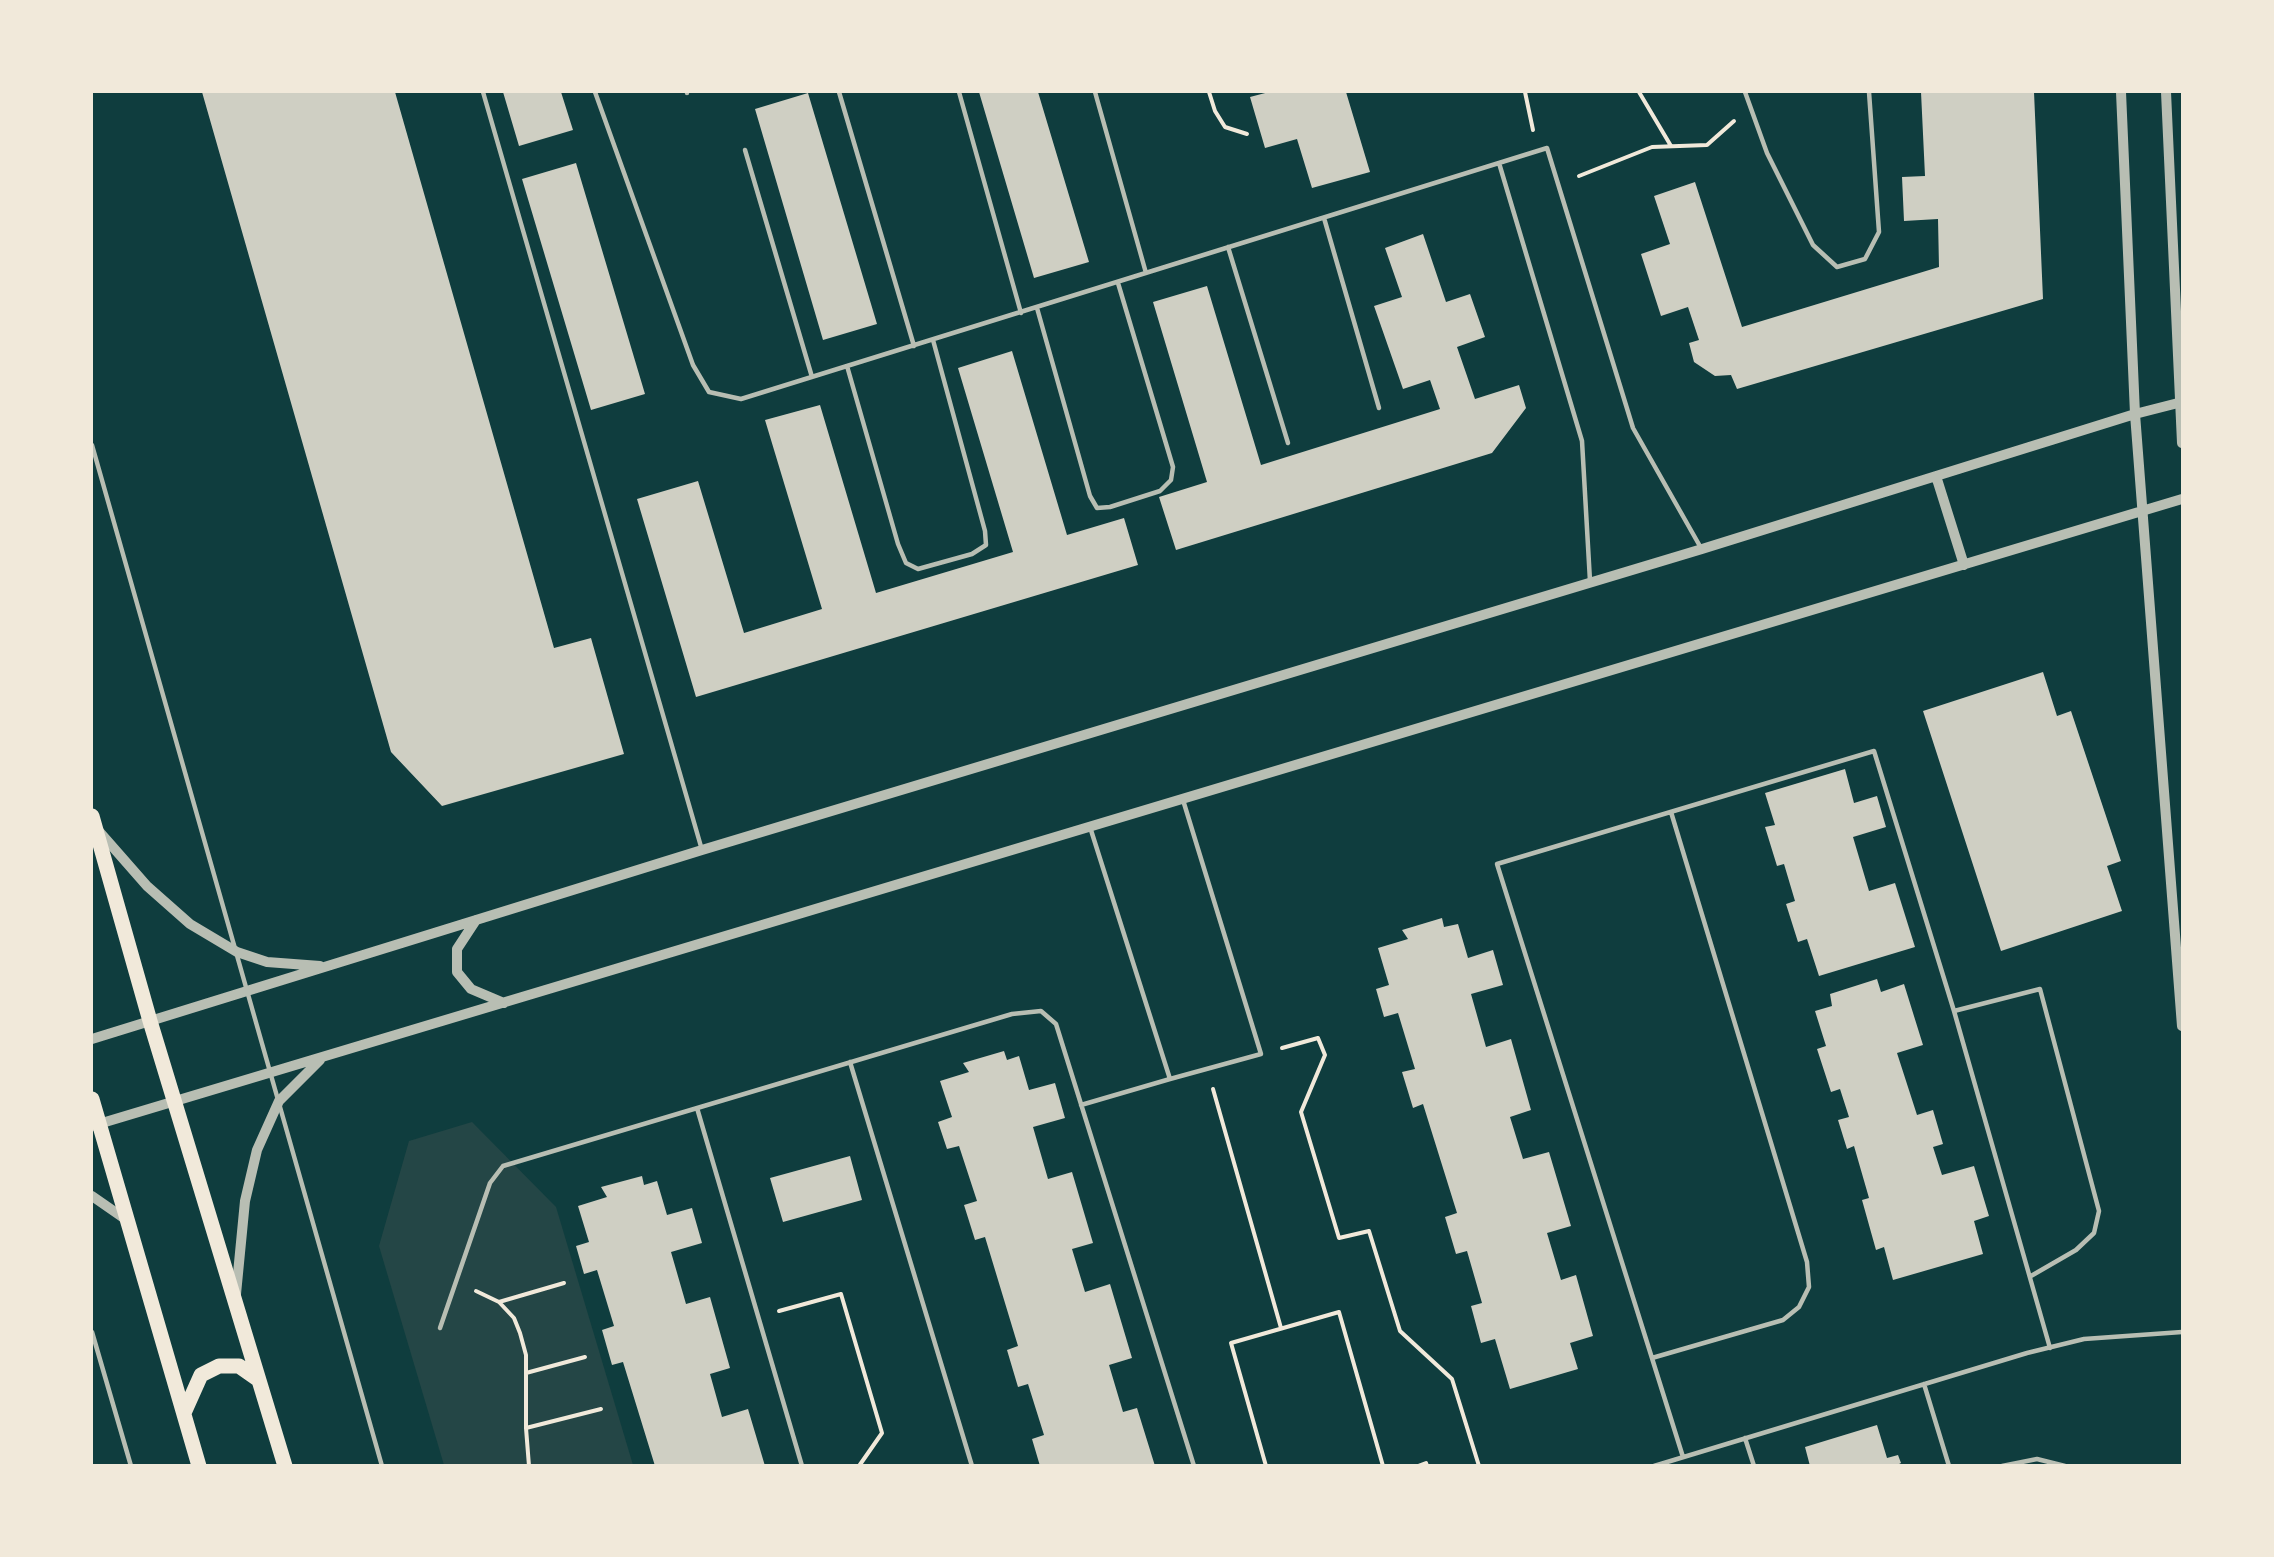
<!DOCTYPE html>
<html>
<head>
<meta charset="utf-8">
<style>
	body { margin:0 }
	#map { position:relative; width:2274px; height:1557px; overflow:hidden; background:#0f3d3e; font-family:Raleway,sans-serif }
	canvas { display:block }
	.frame { position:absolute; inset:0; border:93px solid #f1e9da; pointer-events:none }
</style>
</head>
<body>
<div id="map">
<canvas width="2274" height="1557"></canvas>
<div class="frame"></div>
</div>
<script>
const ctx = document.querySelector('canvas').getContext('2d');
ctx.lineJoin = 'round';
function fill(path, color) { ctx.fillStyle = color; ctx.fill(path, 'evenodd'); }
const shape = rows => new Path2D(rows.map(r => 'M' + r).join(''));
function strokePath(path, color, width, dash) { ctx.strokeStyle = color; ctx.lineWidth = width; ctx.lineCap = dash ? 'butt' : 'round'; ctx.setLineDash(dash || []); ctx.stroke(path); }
fill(shape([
	[472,1122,556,1207,633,1465,444,1465,379,1246,409,1141]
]), '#244646');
fill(shape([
	[202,92,395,92,554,648,591,638,624,754,442,806,391,752],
	[503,92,561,92,573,130,519,146],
	[979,92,1038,92,1089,262,1034,278],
	[1269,92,1346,92,1370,172,1312,188,1297,139,1265,148,1250,97],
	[1921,92,2034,92,2043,299,1737,389,1731,375,1715,376,1694,362,1689,343,1699,340,1688,307,1661,316,1641,254,1670,244,1654,196,1695,182,1742,327,1939,267,1938,219,1904,221,1902,177,1925,176],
	[808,93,877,324,823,340,755,109],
	[576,163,645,394,591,410,522,179],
	[1423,234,1446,302,1470,294,1485,337,1457,347,1475,399,1519,385,1526,408,1492,453,1176,550,1159,497,1207,482,1153,302,1207,286,1261,465,1440,409,1430,380,1403,389,1374,306,1402,297,1385,248],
	[1012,351,1067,535,1124,518,1138,565,696,697,637,499,698,481,744,633,822,609,765,420,820,405,876,593,1013,552,958,368],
	[2043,672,2057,716,2071,711,2121,861,2107,866,2122,911,2001,951,1923,711],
	[1845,769,1854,803,1877,796,1886,827,1853,837,1869,891,1895,883,1915,947,1819,976,1807,939,1798,942,1786,904,1795,901,1784,864,1777,866,1765,827,1775,825,1765,793],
	[1442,918,1444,927,1458,924,1468,958,1493,950,1503,985,1471,994,1486,1047,1511,1039,1531,1110,1510,1117,1523,1159,1549,1152,1571,1226,1547,1233,1561,1280,1576,1275,1593,1336,1570,1343,1578,1369,1510,1389,1495,1339,1481,1343,1471,1306,1482,1303,1467,1251,1456,1254,1445,1217,1457,1213,1423,1104,1413,1108,1402,1072,1415,1069,1398,1013,1384,1017,1376,989,1389,985,1378,948,1408,939,1402,930],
	[1877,979,1881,992,1904,984,1923,1045,1897,1053,1917,1115,1933,1110,1943,1144,1933,1147,1942,1175,1974,1166,1989,1216,1974,1221,1983,1254,1893,1280,1884,1247,1876,1250,1862,1200,1869,1198,1854,1146,1847,1149,1838,1120,1849,1117,1840,1089,1831,1092,1817,1049,1826,1046,1815,1011,1832,1006,1830,994],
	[1004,1051,1007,1060,1019,1056,1029,1090,1055,1083,1065,1118,1033,1127,1048,1179,1072,1172,1093,1243,1072,1249,1085,1292,1110,1284,1132,1358,1109,1365,1123,1412,1137,1408,1155,1466,1040,1466,1032,1439,1044,1435,1028,1384,1018,1387,1007,1350,1018,1346,985,1237,975,1240,964,1205,977,1201,959,1146,947,1149,938,1122,952,1117,940,1081,969,1072,963,1063],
	[850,1156,862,1200,783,1222,770,1178],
	[642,1176,644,1185,657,1181,667,1215,692,1208,702,1243,671,1252,686,1304,710,1297,730,1368,710,1374,722,1417,748,1409,765,1466,655,1466,623,1362,612,1365,602,1330,614,1326,597,1270,584,1274,576,1246,589,1242,578,1206,607,1197,601,1187],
	[1877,1425,1887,1458,1898,1455,1901,1463,1895,1466,1810,1466,1805,1447]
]), '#cfcfc3');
strokePath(shape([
	[1209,92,1215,111,1225,127,1247,134],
	[1525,92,1533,130],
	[1639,92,1671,146],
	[1579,176,1652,147,1707,145,1734,121],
	[1282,1048,1318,1038,1325,1055,1301,1112,1339,1238,1369,1231,1400,1331,1452,1379,1479,1466],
	[1213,1089,1281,1328],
	[476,1291,499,1302,514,1318,520,1333,526,1355,526,1428,529,1466],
	[499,1302,564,1283],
	[779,1311,841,1294,882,1433,859,1466],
	[526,1373,585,1357],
	[526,1428,601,1409],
	[1266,1466,1231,1343,1339,1312,1383,1466],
	[1418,1466,1426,1463,1427,1466]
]), '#f1e9da', 4);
strokePath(shape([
	[483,92,702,850],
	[595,92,693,365,709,392,741,399,1547,148,1633,428,1701,548],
	[687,92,687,93],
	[839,92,914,346],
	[959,92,1021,313],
	[1095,92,1146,273],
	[1745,92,1767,153,1813,245,1837,267,1865,259,1879,232,1869,92],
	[745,150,812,377],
	[1499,163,1582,441,1590,581],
	[1324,218,1379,408],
	[1228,247,1288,443],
	[1037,308,1090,496,1097,508,1110,507,1160,491,1171,480,1173,467,1118,283],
	[847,366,898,544,906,563,918,569,972,554,986,545,985,531,933,340],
	[92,445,382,1466],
	[1090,827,1170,1079,1261,1054,1183,800],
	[1954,1011,2040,989,2099,1211,2094,1233,2076,1250,2031,1276],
	[850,1062,972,1466],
	[1081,1105,1170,1079],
	[697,1108,802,1466],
	[440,1328,490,1183,503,1166,1012,1014,1041,1011,1056,1024,1194,1466],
	[92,1332,131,1466],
	[1652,1358,1783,1320,1799,1307,1809,1287,1807,1262,1671,812],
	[1924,1384,1949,1466],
	[1745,1438,1754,1466],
	[1683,1457,1497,864,1874,751,1954,1011,2050,1348],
	[1654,1466,2027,1353,2084,1339,2182,1332],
	[2002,1466,2037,1459,2065,1466]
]), '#b8beb3', 4.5);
strokePath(shape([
	[2121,92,2135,414,2182,1026],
	[2166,92,2182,443],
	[1936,476,1964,565],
	[97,829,147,886,190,924,237,952,267,962,320,966],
	[476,920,457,949,457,972,471,989,504,1003],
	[92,1039,702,850,1702,549,2135,414,2182,402],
	[92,1126,2182,499],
	[92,1196,128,1221],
	[236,1294,245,1201,257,1150,279,1101,320,1060]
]), '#b8beb3', 10);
strokePath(shape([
	[92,816,150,1021,285,1466],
	[92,1099,199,1466],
	[184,1413,201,1375,219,1366,239,1366,259,1380]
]), '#f1e9da', 15);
</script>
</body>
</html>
